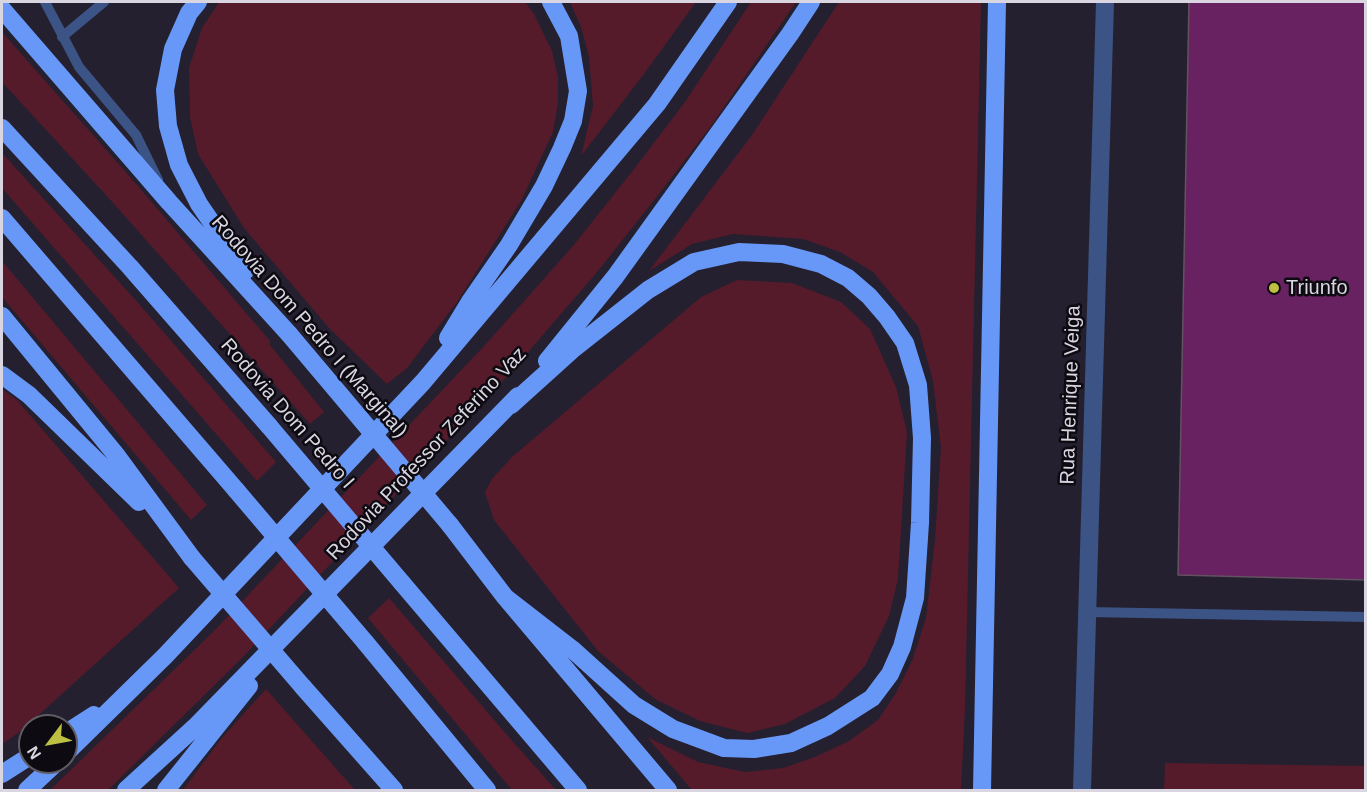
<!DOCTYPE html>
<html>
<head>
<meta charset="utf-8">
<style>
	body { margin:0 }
	#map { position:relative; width:1367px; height:792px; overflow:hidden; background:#24202f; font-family:Arial,sans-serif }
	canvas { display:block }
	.frame { position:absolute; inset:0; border:3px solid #d9d6e1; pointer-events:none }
	.north { position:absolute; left:18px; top:714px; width:60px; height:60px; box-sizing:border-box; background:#0d0b11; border:2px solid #5f5c64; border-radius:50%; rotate:238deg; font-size:16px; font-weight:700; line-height:24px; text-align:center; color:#d9d6e1 }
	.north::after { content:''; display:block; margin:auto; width:21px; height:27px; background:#bdbf43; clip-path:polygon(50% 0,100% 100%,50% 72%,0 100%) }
</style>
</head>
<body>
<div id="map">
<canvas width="1367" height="792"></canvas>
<div class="frame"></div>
<div class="north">N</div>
</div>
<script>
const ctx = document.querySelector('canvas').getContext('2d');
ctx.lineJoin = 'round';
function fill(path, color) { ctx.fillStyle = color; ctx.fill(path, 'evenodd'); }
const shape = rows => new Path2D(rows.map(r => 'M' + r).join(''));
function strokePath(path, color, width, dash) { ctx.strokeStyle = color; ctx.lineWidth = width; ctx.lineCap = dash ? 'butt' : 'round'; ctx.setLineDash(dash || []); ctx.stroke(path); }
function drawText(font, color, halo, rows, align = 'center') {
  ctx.font = font + ' Arial,sans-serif'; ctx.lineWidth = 5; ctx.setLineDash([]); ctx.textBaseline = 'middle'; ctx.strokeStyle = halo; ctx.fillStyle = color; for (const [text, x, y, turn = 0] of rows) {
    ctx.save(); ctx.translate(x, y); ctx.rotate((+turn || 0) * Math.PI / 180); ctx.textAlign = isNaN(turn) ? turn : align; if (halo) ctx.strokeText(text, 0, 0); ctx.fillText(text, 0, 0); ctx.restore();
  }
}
fill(shape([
	[219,2,525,2,534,14,552,51,558,77,558,103,553,132,521,201,457,302,407,368,387,384,329,328,244,228,198,154,190,117,189,68,202,28],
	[570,2,696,2,644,74,581,156,593,106,589,57,581,27],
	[751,2,796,2,711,126,658,195,598,271,510,373,240,660,108,790,50,790,214,631,486,344,573,246,631,173,685,102],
	[839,2,981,2,965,706,961,790,692,790,647,737,698,762,745,772,783,768,815,757,849,741,878,720,896,693,912,661,926,618,935,540,941,448,933,381,918,326,873,272,840,252,803,239,733,234,692,244,649,271,752,135],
	[2,32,131,178,270,341,270,345,324,412,310,424,105,194,2,82],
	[2,153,140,305,276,462,257,481,2,188],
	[2,261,207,505,191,520,2,297],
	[737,280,792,283,841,302,870,329,896,387,907,432,898,579,889,616,865,666,835,698,785,724,747,733,700,721,655,699,598,651,494,520,485,492,492,479,512,457,701,297],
	[2,389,17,400,179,588,21,731,2,744],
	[389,598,514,743,556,790,512,790,368,618],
	[266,689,355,790,183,790,221,739],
	[1165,763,1365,766,1365,790,1164,790]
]), '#551b2b');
const building = shape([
	[1189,2,1366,2,1366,580,1178,575,1189,2]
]);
fill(building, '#682161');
strokePath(building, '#625360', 1.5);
strokePath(shape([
	[45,2,79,67,136,135,158,180],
	[62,37,104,2],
	[1087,612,1366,617]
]), '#3b5485', 10);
strokePath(shape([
	[1082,790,1105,2]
]), '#3b5485', 18);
strokePath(shape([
	[198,2,189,13,173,49,165,90,168,126,179,165,199,204,245,271],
	[2,9,169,202,289,334],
	[2,128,130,267,269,426],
	[2,218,236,490],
	[2,316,117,456,192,558],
	[448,338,471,300,509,245,544,186,562,148,573,121,578,91,569,36,551,2],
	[547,361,615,277,790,34,811,2],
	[2,375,29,395,139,502],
	[450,525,505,597,668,790],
	[402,583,578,790],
	[505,597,572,649,634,705,673,729,724,748,754,749,791,743,828,726,872,698,890,674,902,647,915,598,920,523,922,438,918,385,905,343,887,317,869,296,848,278,821,264,783,254,739,252,694,262,648,290,572,350,511,405],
	[365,642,487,790],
	[303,687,394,790],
	[66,733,94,715],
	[66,753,165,656,423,382,657,104,728,2],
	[2,774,30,756],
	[27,790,57,762],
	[126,790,195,727,518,396],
	[166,790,249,686],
	[982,790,997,2]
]), '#6798f8', 18);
strokePath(shape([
	[289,334,450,525],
	[269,426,402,583],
	[236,490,365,642],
	[192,558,303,687]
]), '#6798f8', 18);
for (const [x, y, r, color] of [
	[1274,288,6,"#bdbf43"]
]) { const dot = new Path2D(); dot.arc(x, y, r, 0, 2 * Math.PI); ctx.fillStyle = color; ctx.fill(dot); strokePath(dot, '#0d0b11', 2); }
drawText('20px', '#d9d6e1', '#0d0b11', [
	["Triunfo",1286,288]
], 'left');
drawText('20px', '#d9d6e1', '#0d0b11', [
	["Rodovia Dom Pedro I (Marginal)",309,327,49],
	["Rua Henrique Veiga",1071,395,-88],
	["Rodovia Dom Pedro I",287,414,49],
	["Rodovia Professor Zeferino Vaz",427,454,-47]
]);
</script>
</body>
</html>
